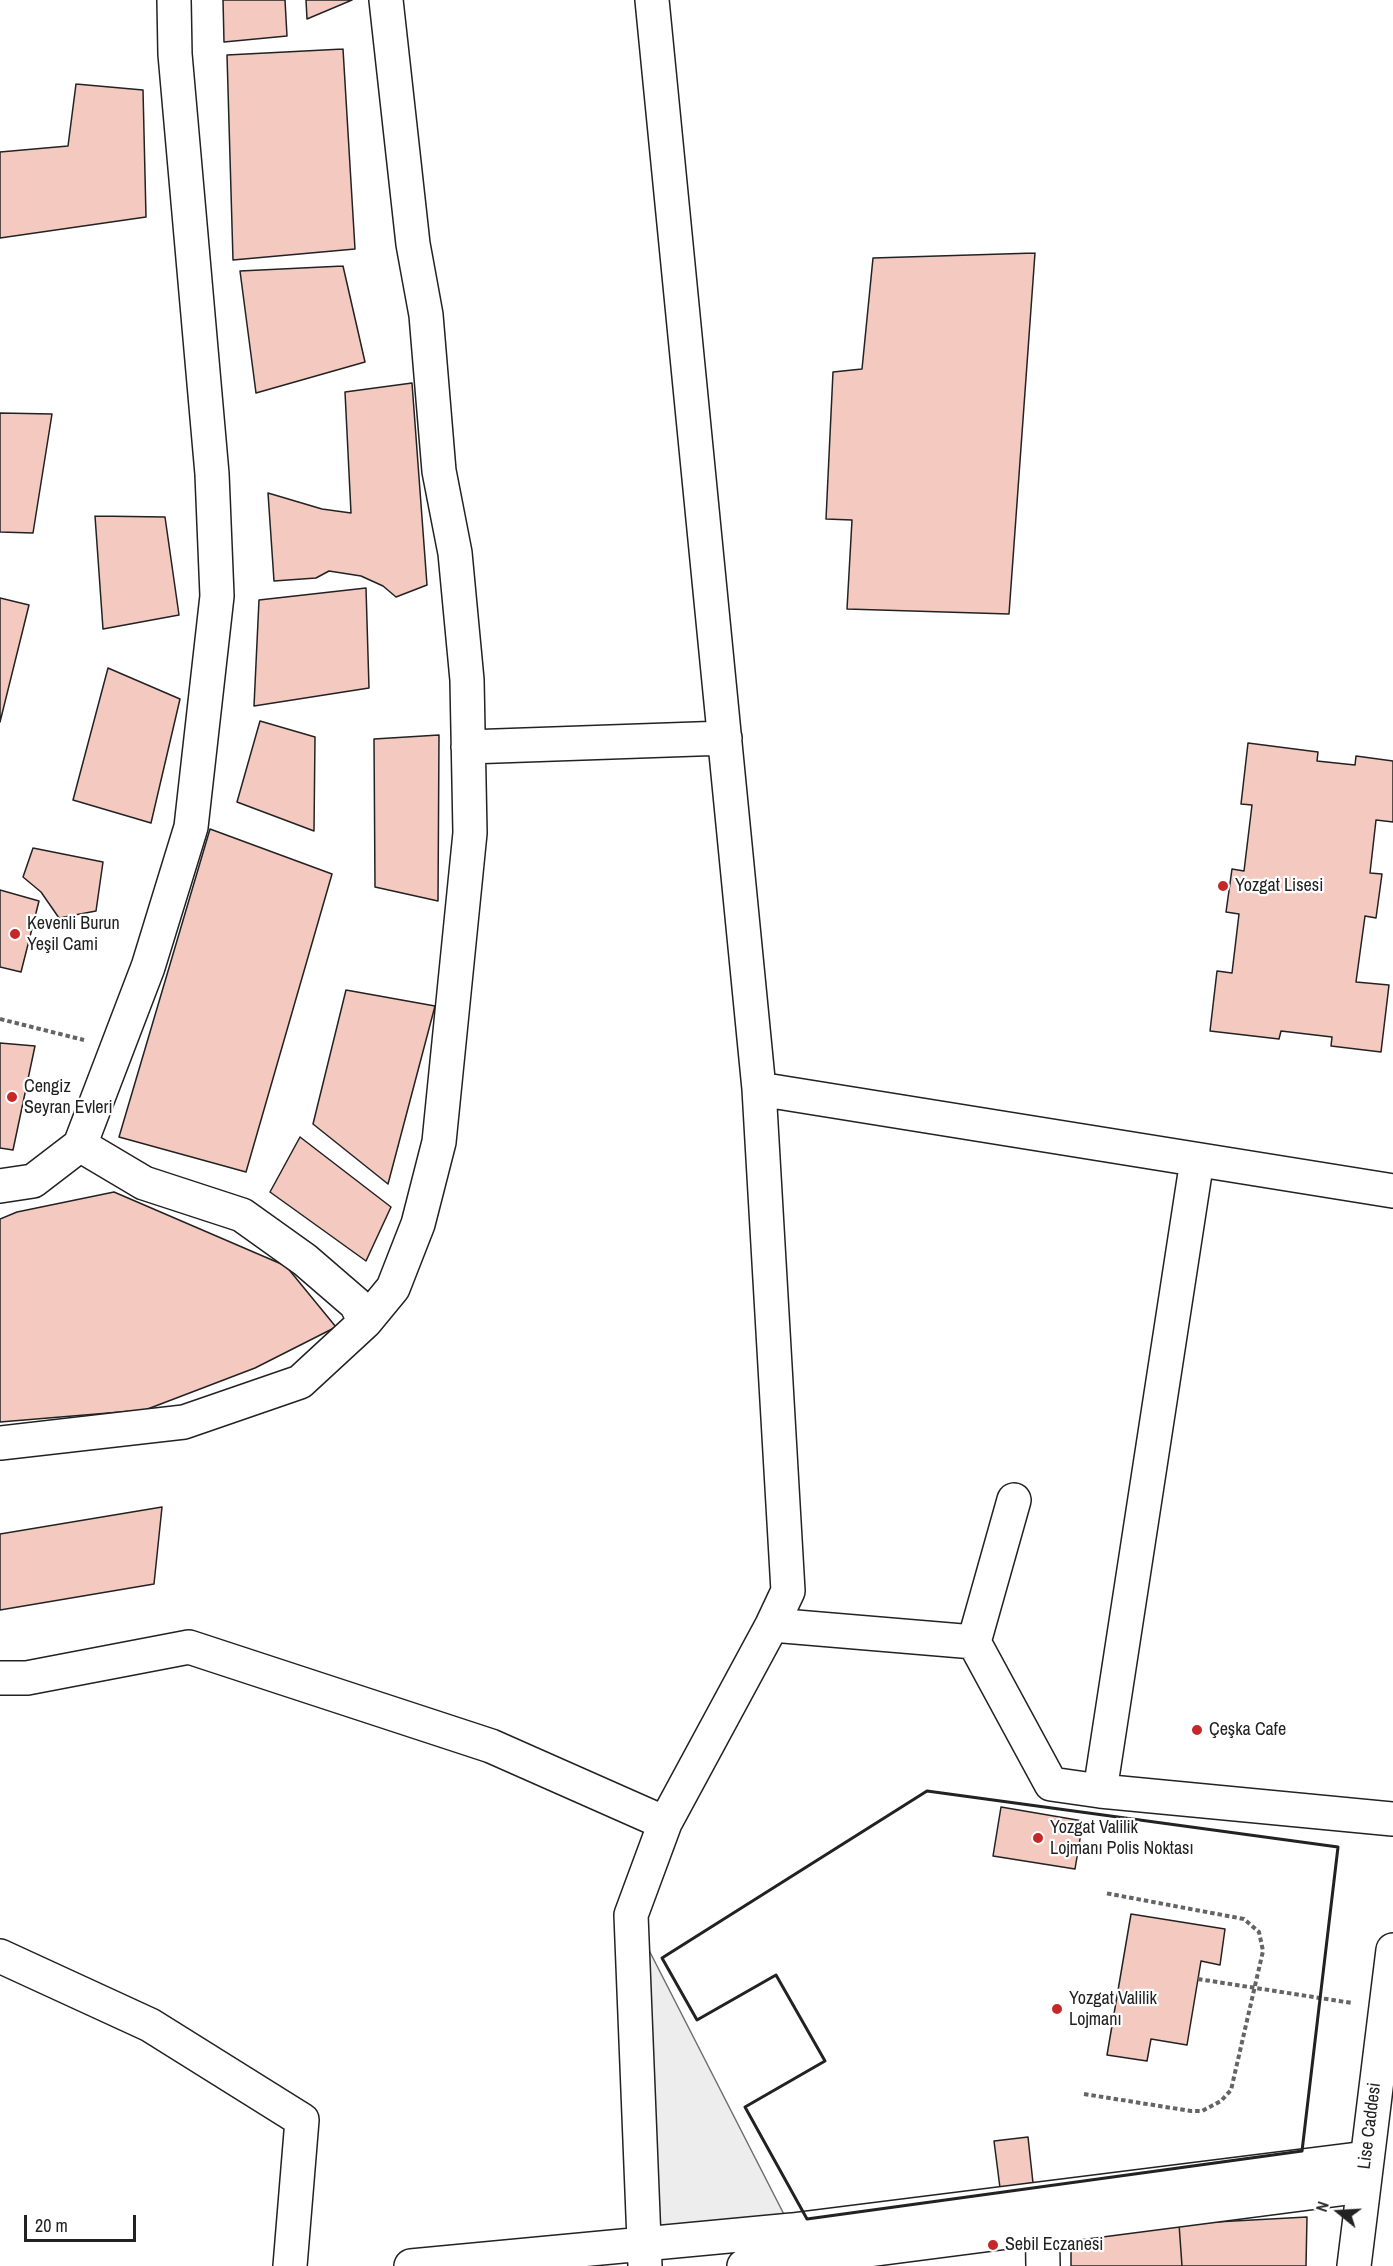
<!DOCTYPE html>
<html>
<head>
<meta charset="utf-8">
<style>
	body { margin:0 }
	#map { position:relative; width:1393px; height:2266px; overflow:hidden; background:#fff; font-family:"Archivo Narrow",sans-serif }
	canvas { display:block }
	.north { position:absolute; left:1309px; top:2182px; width:60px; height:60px; -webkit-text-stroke:4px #fff; paint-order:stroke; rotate:288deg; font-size:16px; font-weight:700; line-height:24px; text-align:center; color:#222 }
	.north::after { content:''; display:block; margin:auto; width:21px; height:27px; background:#222; clip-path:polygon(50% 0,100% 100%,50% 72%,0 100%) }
	.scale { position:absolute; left:24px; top:2215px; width:112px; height:27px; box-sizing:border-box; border:3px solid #222; border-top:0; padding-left:8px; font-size:18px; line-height:21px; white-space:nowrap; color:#222; -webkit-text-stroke:4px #fff; paint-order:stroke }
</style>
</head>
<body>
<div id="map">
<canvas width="1393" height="2266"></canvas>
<div class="north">N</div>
<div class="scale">20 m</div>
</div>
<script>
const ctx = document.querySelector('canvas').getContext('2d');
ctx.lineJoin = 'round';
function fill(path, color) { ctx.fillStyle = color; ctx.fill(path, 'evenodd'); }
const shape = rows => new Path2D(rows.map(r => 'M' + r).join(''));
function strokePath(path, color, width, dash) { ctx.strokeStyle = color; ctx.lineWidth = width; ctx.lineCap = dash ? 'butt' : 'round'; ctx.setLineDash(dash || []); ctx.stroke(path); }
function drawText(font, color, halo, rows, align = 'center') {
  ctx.font = font + ' "Archivo Narrow",sans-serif'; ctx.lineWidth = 4.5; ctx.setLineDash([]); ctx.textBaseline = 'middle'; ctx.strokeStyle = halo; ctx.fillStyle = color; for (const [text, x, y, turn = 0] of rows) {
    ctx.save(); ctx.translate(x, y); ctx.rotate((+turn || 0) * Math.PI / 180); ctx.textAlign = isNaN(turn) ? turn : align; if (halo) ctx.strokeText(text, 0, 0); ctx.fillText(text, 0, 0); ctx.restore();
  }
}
const parking = shape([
	[631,1915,792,2230,645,2246,631,1915]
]);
fill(parking, '#ededed');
strokePath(parking, '#6f6f6f', 1.5);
const building = shape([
	[223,0,285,0,287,36,224,42,223,0],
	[306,0,352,0,307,19,306,0],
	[343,49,355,249,233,260,227,55,343,49],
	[76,84,143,90,146,217,0,238,0,152,68,146,76,84],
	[1035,253,1009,614,847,609,852,520,826,519,833,372,862,369,873,258,1035,253],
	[343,266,365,362,256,393,240,271,343,266],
	[412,383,427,585,396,597,383,586,361,576,329,571,316,578,274,581,268,493,322,509,351,513,345,392,412,383],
	[0,413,52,414,33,533,0,532,0,413],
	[95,516,165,517,179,615,103,629,95,516],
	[366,588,369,688,254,706,259,600,366,588],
	[0,598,29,605,0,722,0,598],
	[108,668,180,699,151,823,73,800,108,668],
	[260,721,315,737,314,831,237,802,260,721],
	[439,735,438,901,375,887,374,739,439,735],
	[1248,743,1318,752,1317,761,1355,765,1356,756,1393,761,1393,822,1376,820,1370,873,1382,874,1376,918,1365,916,1356,982,1389,985,1381,1052,1331,1046,1332,1037,1281,1031,1279,1039,1210,1031,1217,971,1232,973,1239,914,1226,912,1232,869,1244,871,1252,805,1241,804,1248,743],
	[210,829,332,874,246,1172,119,1137,210,829],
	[33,848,103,862,96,911,59,918,41,892,23,877,33,848],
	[0,890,39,901,21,972,0,967,0,890],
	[346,990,435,1006,388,1184,313,1124,346,990],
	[0,1043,35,1046,13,1150,0,1148,0,1043],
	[300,1137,391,1207,366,1261,270,1192,300,1137],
	[114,1192,286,1266,336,1327,255,1368,145,1410,0,1422,0,1219,17,1212,114,1192],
	[162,1507,154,1584,0,1610,0,1534,162,1507],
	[1001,1807,1083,1821,1075,1869,993,1856,1001,1807],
	[1131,1914,1225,1929,1220,1965,1201,1961,1187,2045,1151,2039,1147,2061,1107,2055,1131,1914],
	[1028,2137,1033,2183,1000,2188,994,2141,1028,2137],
	[1307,2217,1306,2266,1182,2266,1179,2224,1307,2217],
	[1179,2224,1182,2266,1071,2266,1071,2234,1179,2224]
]);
fill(building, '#f3c9c0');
strokePath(building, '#222', 1.5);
const street = shape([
	[174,0,175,54,212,474,217,596,191,827,148,967,80,1145,144,1183,242,1215,305,1260,356,1304,365,1322,393,1288,418,1224,439,1142,470,833,467,680,455,553,439,471,426,315,413,244,386,0],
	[652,0,759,1089],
	[468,747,725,738],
	[1197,1160,1100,1791,1393,1819],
	[0,1186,33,1181,80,1145],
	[0,1443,184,1422,300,1382,365,1322],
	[772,1625,974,1642,1051,1784,1100,1791],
	[974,1642,1014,1500],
	[0,1678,27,1678,189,1647,491,1746,665,1823,631,1915,645,2266],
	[665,1823,772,1625,788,1591,759,1089,1393,1191],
	[0,1956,150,2025,302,2120,290,2266],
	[1042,2205,1043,2266],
	[411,2266,792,2230,1366,2158],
	[744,2266,1363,2186]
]);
const secondary = shape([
	[1354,2266,1393,1950]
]);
strokePath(street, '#222', 36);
strokePath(secondary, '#222', 36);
strokePath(shape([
	[0,1019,84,1040],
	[1198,1979,1352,2003],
	[1084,2094,1191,2111,1202,2111,1221,2101,1231,2090,1263,1951,1259,1932,1244,1919,1105,1893]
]), '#646464', 4, [4.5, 3]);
strokePath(street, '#fff', 33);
strokePath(secondary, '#fff', 33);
strokePath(shape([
	[927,1791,1338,1847,1302,2151,807,2219,745,2107,825,2061,776,1975,697,2020,662,1958,927,1791]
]), '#222', 3);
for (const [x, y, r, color] of [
	[1223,886,6,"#c62828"],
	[15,934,6,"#c62828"],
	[12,1097,6,"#c62828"],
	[1197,1730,6,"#c62828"],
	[1038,1838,6,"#c62828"],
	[1057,2009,6,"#c62828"],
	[993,2245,6,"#c62828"]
]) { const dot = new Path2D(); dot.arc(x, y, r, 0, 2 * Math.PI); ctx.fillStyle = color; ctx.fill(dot); strokePath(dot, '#fff', 2); }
drawText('18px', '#222', '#fff', [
	["Yozgat Lisesi",1235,886],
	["Kevenli Burun",27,924],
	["Yeşil Cami",27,945],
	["Cengiz",24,1087],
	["Seyran Evleri",24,1108],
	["Çeşka Cafe",1209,1730],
	["Yozgat Valilik",1050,1828],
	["Lojmanı Polis Noktası",1050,1849],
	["Yozgat Valilik",1069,1999],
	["Lojmanı",1069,2020],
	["Sebil Eczanesi",1005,2245]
], 'left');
drawText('18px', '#222', '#fff', [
	["Lise Caddesi",1370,2126,-83]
]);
</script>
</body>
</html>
